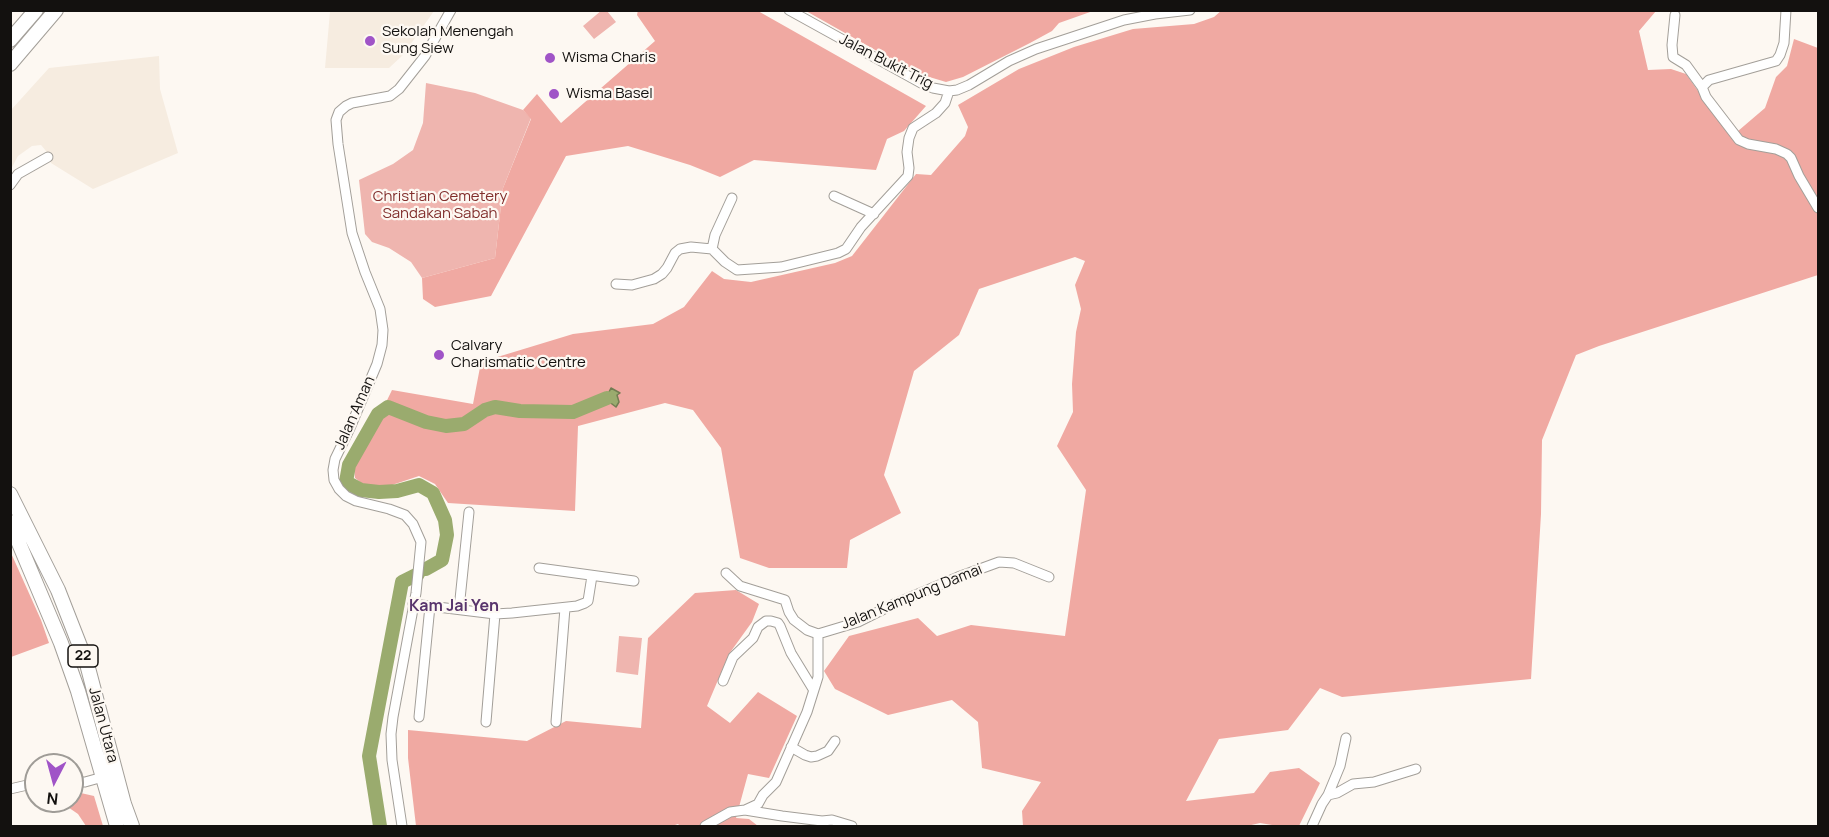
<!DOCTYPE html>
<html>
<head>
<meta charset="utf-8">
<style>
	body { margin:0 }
	#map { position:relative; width:1829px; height:837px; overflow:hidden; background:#fdf8f2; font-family:Manrope,sans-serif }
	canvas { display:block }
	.frame { position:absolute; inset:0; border:12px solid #13110f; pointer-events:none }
	.north { position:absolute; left:24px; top:753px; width:60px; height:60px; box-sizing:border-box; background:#fdf8f2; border:2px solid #9f9c97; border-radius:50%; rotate:186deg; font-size:16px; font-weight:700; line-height:24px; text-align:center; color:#13110f }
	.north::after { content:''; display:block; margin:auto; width:21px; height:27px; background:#a054c7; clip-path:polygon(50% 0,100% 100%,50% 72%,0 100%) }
</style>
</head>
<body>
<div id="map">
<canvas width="1829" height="837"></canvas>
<div class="frame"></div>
<div class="north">N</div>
</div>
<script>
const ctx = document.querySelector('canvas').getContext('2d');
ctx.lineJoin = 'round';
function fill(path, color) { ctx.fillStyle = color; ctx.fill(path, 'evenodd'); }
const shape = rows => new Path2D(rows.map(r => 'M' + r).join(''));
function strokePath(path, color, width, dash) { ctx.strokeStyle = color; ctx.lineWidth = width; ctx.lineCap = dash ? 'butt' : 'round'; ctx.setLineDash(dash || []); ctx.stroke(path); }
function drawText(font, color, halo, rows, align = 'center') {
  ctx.font = font + ' Manrope,sans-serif'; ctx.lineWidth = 4.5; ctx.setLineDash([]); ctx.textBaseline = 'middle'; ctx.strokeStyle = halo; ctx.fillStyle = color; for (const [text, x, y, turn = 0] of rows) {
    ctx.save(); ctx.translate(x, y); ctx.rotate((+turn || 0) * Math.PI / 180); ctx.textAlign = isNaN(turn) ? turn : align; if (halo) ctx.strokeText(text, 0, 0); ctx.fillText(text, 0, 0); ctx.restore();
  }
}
fill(shape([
	[340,11,340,10,434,11,403,55,389,68,325,68,330,12,340,12],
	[159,56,160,89,178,153,93,189,51,163,46,151,41,145,32,146,18,156,11,169,11,110,49,68]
]), '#f6ece0');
fill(shape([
	[602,10,607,11,616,22,594,39,583,26],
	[426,83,475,93,523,110,531,118,503,188,495,258,422,278,411,262,389,248,372,242,365,234,359,180,393,164,413,150,423,123],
	[619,636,642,638,638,675,616,672]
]), '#efb5af');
fill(shape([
	[638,10,758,11,926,106,904,131,887,139,876,170,754,160,720,177,690,165,628,146,566,156,491,296,435,307,423,299,422,278,495,258,503,188,531,119,523,110,537,94,561,123,655,41,637,15],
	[1222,10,1656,11,1639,31,1648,70,1671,69,1686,74,1731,137,1765,108,1776,77,1787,66,1794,39,1818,48,1818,275,1599,346,1576,355,1542,440,1541,514,1531,679,1342,697,1320,688,1288,730,1219,739,1186,801,1254,793,1270,772,1299,768,1320,783,1299,826,1278,826,1260,823,1247,826,1023,826,1022,811,1041,782,982,768,978,722,952,700,888,715,835,689,824,671,849,636,918,618,937,636,971,625,1065,636,1086,490,1057,446,1073,412,1072,384,1076,332,1081,309,1075,285,1085,261,1075,257,979,289,959,335,914,371,884,475,901,513,850,540,847,568,769,568,740,558,721,448,693,410,665,403,578,426,575,511,448,503,435,484,419,476,386,487,364,485,355,478,354,468,392,390,473,404,481,362,573,334,653,324,684,307,712,271,724,279,751,282,835,263,852,256,916,174,931,175,965,136,968,127,958,105,1019,69,1074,47,1133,29,1194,24,1214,17],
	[806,11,806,10,1093,11,1059,23,1052,31,1030,43,963,77,946,82,916,73],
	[11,553,41,620,49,643,11,657],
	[736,590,759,604,752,622,729,654,707,706,730,723,758,692,797,716,769,778,748,774,736,818,749,819,758,826,680,826,678,824,672,826,416,826,408,758,408,730,527,741,566,721,641,728,648,638,695,593],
	[72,791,94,796,103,826,86,826,78,814,62,803,57,801,72,801]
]), '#f0a9a2');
const water = shape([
	[611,388,620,393,617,395,619,402,616,407,608,401,608,394,611,388]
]);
fill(water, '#9aab6e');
strokePath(water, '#727d52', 1.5);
strokePath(shape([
	[426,569,442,560,447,535,445,520,433,493,419,485,397,491,379,492,361,490,346,482,349,465,378,414,388,407,426,422,446,426,464,424,485,410,495,407,520,411,573,412,607,398],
	[380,826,369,756,402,582,418,574]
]), '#9aab6e', 14);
const minor = shape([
	[789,10,921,83,933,88,949,91,957,90,969,85,1009,61,1036,49,1124,20,1155,14,1190,10],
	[1786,10,1784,43,1780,55,1776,61,1709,80,1702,87,1706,97,1739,140,1748,144,1776,149,1787,154,1791,158,1799,176,1818,208],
	[1675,15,1672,45,1673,57,1686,65,1702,87],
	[10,185,18,174,48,157],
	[834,196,874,214],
	[732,198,715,235,712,249,725,262,737,270,781,267,838,253,846,249,861,227,908,176,909,168,907,152,909,138,913,128,936,113,945,103,949,91],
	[616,284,632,285,654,279,662,274,667,268,675,253,680,249,691,247,712,249],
	[539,568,634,581],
	[726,573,740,586,785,600,789,612,794,620,807,630,818,634,858,622,894,604,958,577,999,562,1014,563,1049,577],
	[413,604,495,614,512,613,577,606,585,603,588,601,592,576],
	[459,609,469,512],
	[723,681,733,657,753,638,758,627,766,621,771,621,778,623,780,626,791,653,813,689],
	[419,717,430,606],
	[486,722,495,614],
	[556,722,565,608],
	[791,747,805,755,811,757,817,756,828,751,835,741],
	[72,782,85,782,103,777],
	[10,789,36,783],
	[1328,795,1340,766,1346,738],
	[745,810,758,804,763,795,776,782,807,712,818,677,818,634],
	[402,826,392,760,391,734,393,717,416,593,421,542,413,524,405,515,389,509,356,501,346,496,339,489,334,480,333,470,335,459,350,428,377,364,382,345,383,330,380,309,365,272,352,233,338,144,336,120,339,112,346,106,352,103,390,96,399,89,425,56,451,10],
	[705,826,730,812,745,810,782,816,822,821,832,820,852,826],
	[1312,826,1322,804,1328,795,1337,793,1353,784,1374,782,1416,769]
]);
const highway = shape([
	[10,40,36,10],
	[10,64,56,10],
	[10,494,58,590,87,664,124,804,132,826],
	[10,522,61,643,78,691,117,826]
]);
strokePath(minor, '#a39f99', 11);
strokePath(highway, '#a39f99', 16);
strokePath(minor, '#fff', 9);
strokePath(highway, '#fff', 14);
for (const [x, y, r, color] of [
	[370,41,6,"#a054c7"],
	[550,58,6,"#a054c7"],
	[554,94,6,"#a054c7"],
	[439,355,6,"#a054c7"]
]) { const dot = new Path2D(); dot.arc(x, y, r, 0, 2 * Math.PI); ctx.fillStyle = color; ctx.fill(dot); strokePath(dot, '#fdf8f2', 2); }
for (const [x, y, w] of [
	[83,656,30]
]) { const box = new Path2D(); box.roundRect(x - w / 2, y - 11, w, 22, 4.5); ctx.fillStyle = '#fdf8f2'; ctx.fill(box); strokePath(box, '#13110f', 1.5); }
drawText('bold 14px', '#13110f', null, [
	["22",83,656]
]);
drawText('15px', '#13110f', '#fdf8f2', [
	["Sekolah Menengah",382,32],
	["Sung Siew",382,49],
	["Wisma Charis",562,58],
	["Wisma Basel",566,94],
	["Calvary",451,346],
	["Charismatic Centre",451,363]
], 'left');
drawText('15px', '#13110f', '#fdf8f2', [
	["Jalan Bukit Trig",886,62,27],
	["Jalan Aman",355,413,-66],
	["Jalan Kampung Damai",912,597,-22],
	["Jalan Utara",103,725,75]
]);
drawText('15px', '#812e2c', '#fdf8f2', [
	["Christian Cemetery",440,197],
	["Sandakan Sabah",440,214]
]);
drawText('bold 16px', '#58346c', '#fdf8f2', [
	["Kam Jai Yen",454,607]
]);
</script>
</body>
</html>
